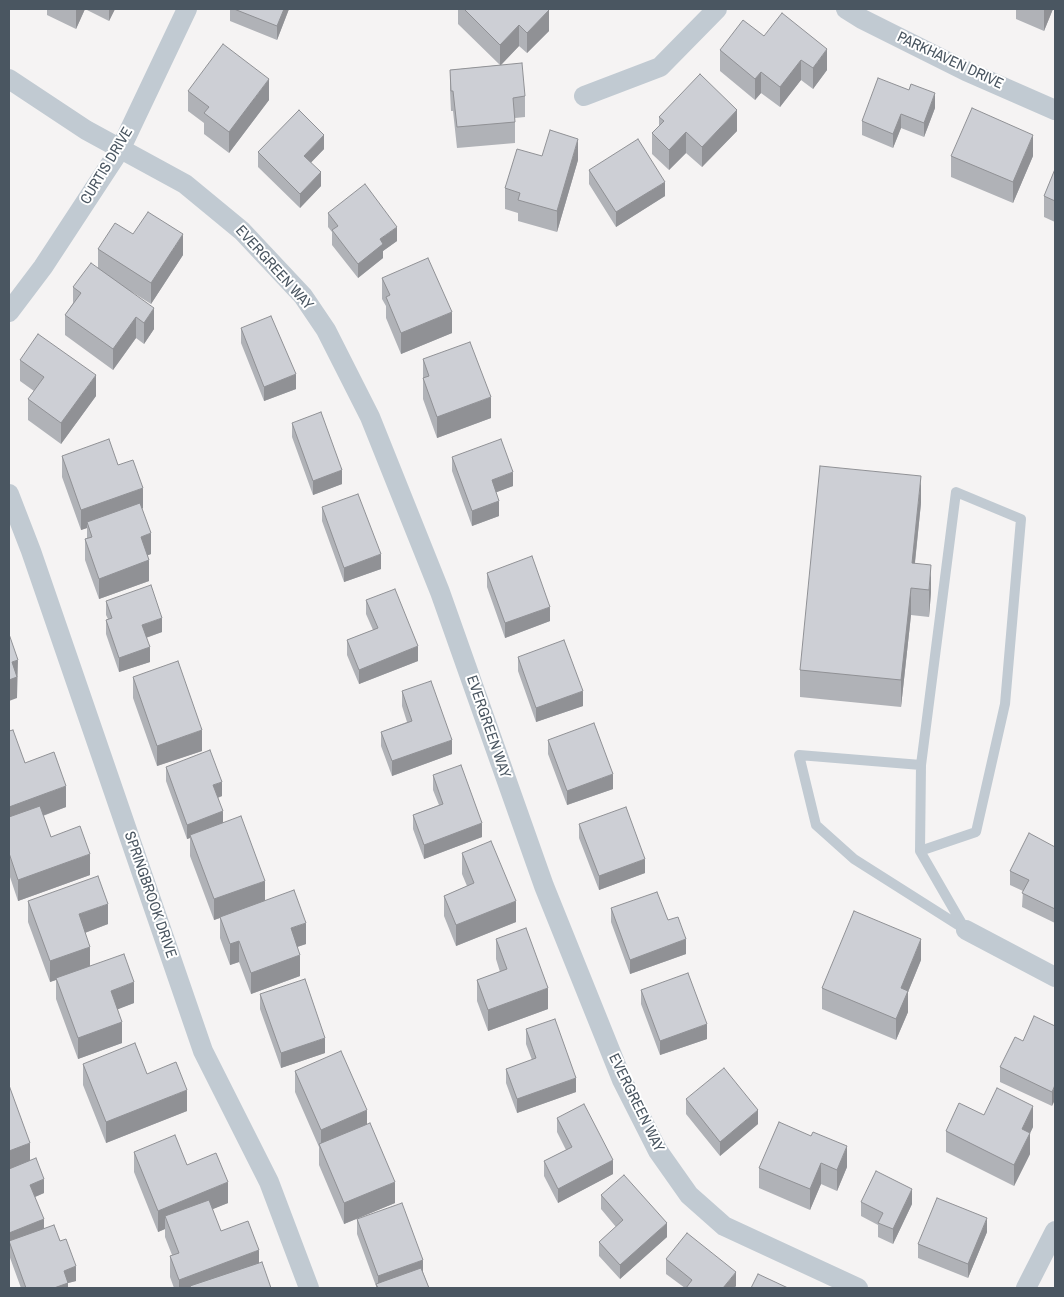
<!DOCTYPE html>
<html>
<head>
<meta charset="utf-8">
<style>
	body { margin:0 }
	#map { position:relative; width:1064px; height:1297px; overflow:hidden; background:#f5f3f3; font-family:"Archivo Narrow",sans-serif }
	canvas { display:block }
	.frame { position:absolute; inset:0; border:10px solid #4a5661; pointer-events:none }
</style>
</head>
<body>
<div id="map">
<canvas width="1064" height="1297"></canvas>
<div class="frame"></div>
</div>
<script>
const ctx = document.querySelector('canvas').getContext('2d');
ctx.lineJoin = 'round';
const shape = rows => new Path2D(rows.map(r => 'M' + r).join(''));
function strokePath(path, color, width, dash) { ctx.strokeStyle = color; ctx.lineWidth = width; ctx.lineCap = dash ? 'butt' : 'round'; ctx.setLineDash(dash || []); ctx.stroke(path); }
function fill(path, color) { ctx.fillStyle = color; ctx.fill(path, 'evenodd'); }
function drawText(font, color, halo, rows, align = 'center') {
  ctx.font = font + ' "Archivo Narrow",sans-serif'; ctx.lineWidth = 4; ctx.setLineDash([]); ctx.textBaseline = 'middle'; ctx.strokeStyle = halo; ctx.fillStyle = color; for (const [text, x, y, turn = 0] of rows) {
    ctx.save(); ctx.translate(x, y); ctx.rotate((+turn || 0) * Math.PI / 180); ctx.textAlign = isNaN(turn) ? turn : align; if (halo) ctx.strokeText(text, 0, 0); ctx.fillText(text, 0, 0); ctx.restore();
  }
}
strokePath(shape([
	[921,765,920,851,976,832,1005,704,1021,519,956,492,921,765,799,755,816,825,854,859,966,930],
	[920,851,965,929]
]), '#c1cad2', 10);
strokePath(shape([
	[846,9,862,19,966,71,1055,110],
	[9,79,86,130,185,184,242,231,303,296,326,330,370,417,440,592,544,886,622,1080,658,1151,689,1195,724,1226,858,1288],
	[584,96,660,67,717,9],
	[9,312,43,267,121,148,187,9],
	[9,494,31,551,203,1051,269,1182,309,1288],
	[966,930,1055,977],
	[1026,1288,1055,1231]
]), '#c1cad2', 20);
fill(shape([
	[47,9,115,9,109,21,85,9,76,29,47,15],
	[230,9,289,9,277,40,230,21],
	[458,9,547,9,549,31,527,53,519,46,501,65,525,96,525,117,515,118,515,143,457,148,453,111,451,111,450,91,450,70,500,65,458,24],
	[1016,9,1053,9,1044,31,1016,19],
	[764,36,827,70,813,89,801,80,780,107,761,93,755,100,720,71,720,50],
	[188,91,269,100,229,153,204,134,204,123,188,111],
	[935,108,924,137,901,128,893,148,862,135,862,121],
	[659,117,737,131,702,167,686,153,669,170,652,154,652,133,659,126],
	[324,149,311,162,321,186,300,208,258,167,258,152],
	[542,156,578,160,557,232,518,221,518,213,505,209,505,188],
	[951,156,1033,156,1013,203,951,177],
	[1055,169,1055,222,1044,217,1044,196],
	[589,170,665,196,616,227,589,184],
	[328,213,397,241,383,251,383,258,358,278,332,245,332,232,328,227],
	[133,234,183,255,151,304,132,292,154,329,144,344,136,338,113,370,65,335,65,315,73,303,73,287,98,268,98,249],
	[382,278,452,333,401,354,386,318,386,306,382,299],
	[241,328,296,389,264,401,241,343],
	[423,359,491,418,437,438,423,399],
	[20,360,96,396,61,444,28,420,28,399,34,391,20,381],
	[292,423,342,484,313,495,292,437],
	[62,456,118,465,143,508,142,509,151,554,148,555,149,581,99,599,85,560,85,539,87,538,87,528,81,530,62,477],
	[452,457,513,486,496,492,499,516,472,526,452,471],
	[921,503,915,563,931,592,929,617,911,615,901,707,800,697,800,670],
	[322,507,381,569,344,582,322,521],
	[487,573,550,621,505,638,487,587],
	[366,600,418,661,359,684,347,655,347,640,373,630,366,614],
	[106,601,162,632,146,638,150,662,119,672,106,634,106,620,108,619,106,615],
	[518,657,583,706,536,722,518,671],
	[133,677,202,751,157,766,133,698],
	[402,691,452,754,392,776,381,746,381,732,407,722,402,706],
	[9,731,25,763,66,807,43,816,51,837,90,875,18,901,9,874],
	[548,740,613,789,567,805,548,754],
	[166,767,222,796,218,798,223,823,265,901,306,944,297,947,300,976,251,994,239,962,230,965,220,938,220,918,214,920,190,856,190,838,187,839,166,781],
	[433,775,482,837,424,859,413,829,413,815,439,805,433,790],
	[579,824,645,873,599,890,579,838],
	[1055,847,1055,923,1022,907,1023,891,1010,885,1010,871],
	[462,853,516,922,456,946,444,916,444,896,467,886,462,874],
	[28,901,108,924,85,933,90,966,134,1003,117,1009,122,1043,78,1059,56,999,56,980,50,982,28,922],
	[611,908,668,920,686,954,630,974,611,922],
	[496,939,548,1009,488,1031,477,1001,477,980,500,972,496,959],
	[921,960,908,992,908,1012,896,1040,822,1009,822,988],
	[641,990,707,1039,660,1055,641,1004],
	[260,994,325,1053,281,1068,260,1009],
	[1055,1026,1052,1106,1000,1082,1000,1067,1023,1041],
	[526,1029,576,1092,517,1113,506,1083,506,1069,532,1060,526,1044],
	[83,1064,147,1074,187,1111,106,1143,83,1085],
	[295,1071,367,1125,395,1203,344,1224,319,1165,319,1147,295,1092],
	[9,1089,30,1160,44,1193,35,1197,44,1229,60,1241,76,1281,68,1283,68,1287,72,1288,21,1288,9,1255],
	[686,1099,758,1124,720,1156,686,1114],
	[984,1115,1033,1127,1030,1133,1030,1154,1014,1186,946,1152,946,1131],
	[557,1118,613,1174,558,1203,544,1176,544,1161,566,1150,557,1132],
	[811,1136,847,1167,837,1191,821,1184,810,1210,759,1188,759,1168],
	[134,1152,187,1165,228,1203,212,1209,221,1231,259,1263,271,1288,174,1288,170,1277,170,1256,172,1255,165,1237,165,1229,158,1232,134,1172],
	[601,1195,667,1237,620,1279,599,1256,599,1242,616,1227,601,1209],
	[861,1202,912,1204,893,1244,878,1237,878,1225,861,1216],
	[357,1219,423,1272,429,1288,376,1288,376,1286,357,1234],
	[987,1232,968,1278,918,1258,918,1244],
	[666,1259,736,1286,734,1288,685,1288,666,1274]
]), '#b0b2b7');
fill(shape([
	[76,9,85,9,76,29],
	[109,9,115,9,109,21],
	[284,9,289,9,277,40,277,26],
	[1044,9,1053,9,1044,31],
	[549,10,549,31,527,53,527,33],
	[519,25,519,46,500,66,500,45],
	[827,49,827,70,813,89,813,68],
	[801,60,801,80,780,107,780,87],
	[761,72,761,93,755,100,755,79],
	[269,79,269,100,229,153,229,132],
	[935,93,935,108,924,137,924,123],
	[737,110,737,131,702,167,702,147],
	[901,114,901,128,893,148,893,134],
	[686,132,686,153,669,170,669,150],
	[324,135,324,149,304,170,304,156],
	[1033,135,1033,156,1013,203,1013,182],
	[578,139,578,160,557,232,557,211],
	[321,172,321,186,300,208,300,194],
	[665,182,665,196,616,227,616,212],
	[397,227,397,241,383,251,383,258,358,278,358,264,380,239],
	[183,234,183,255,151,304,151,283],
	[154,308,154,329,144,344,144,323],
	[452,312,452,333,401,354,401,333],
	[136,317,136,338,113,370,113,349],
	[296,374,296,389,264,401,264,387],
	[96,375,96,396,61,444,61,423],
	[491,397,491,418,437,438,437,417],
	[342,470,342,484,313,495,313,481],
	[513,472,513,486,492,494,492,480],
	[921,476,921,503,912,590,912,563],
	[143,488,143,508,89,528,87,522,87,528,81,530,81,510],
	[499,501,499,516,472,526,472,511],
	[151,533,151,554,141,558,141,537],
	[381,554,381,569,344,582,344,568],
	[149,560,149,581,99,599,99,579],
	[931,565,931,592,929,617,929,590],
	[911,588,911,615,901,707,901,680],
	[550,607,550,621,505,638,505,623],
	[162,618,162,632,142,639,142,625],
	[418,646,418,661,359,684,359,670],
	[150,647,150,662,119,672,119,658],
	[18,660,17,698,9,701,9,680,12,662],
	[583,691,583,706,536,722,536,708],
	[202,730,202,751,157,766,157,746],
	[452,740,452,754,392,776,392,761],
	[613,774,613,789,567,805,567,791],
	[222,782,222,796,213,799,213,785],
	[66,786,66,807,9,828,9,807],
	[223,811,223,825,190,835,190,838,187,839,187,825],
	[482,823,482,837,424,859,424,845],
	[90,854,90,875,18,901,18,880],
	[645,859,645,873,599,890,599,876],
	[265,881,265,902,214,920,214,899],
	[516,901,516,922,456,946,456,925],
	[108,904,108,924,79,935,79,914],
	[306,923,306,944,291,949,291,928],
	[686,939,686,954,630,974,630,960],
	[921,939,921,960,908,992,908,1012,896,1040,896,1019,901,988],
	[239,941,239,962,230,965,230,944],
	[90,947,90,968,50,982,50,961],
	[300,955,300,976,251,994,251,973],
	[134,982,134,1003,111,1012,111,991],
	[548,988,548,1009,488,1031,488,1010],
	[122,1022,122,1043,78,1059,78,1038],
	[707,1024,707,1039,660,1055,660,1041],
	[325,1038,325,1053,281,1068,281,1053],
	[576,1078,576,1092,517,1113,517,1099],
	[1055,1085,1055,1100,1052,1106,1052,1092],
	[187,1090,187,1111,106,1143,106,1122],
	[1033,1106,1033,1127,1022,1150,1022,1129],
	[367,1110,367,1131,321,1148,321,1130],
	[758,1110,758,1124,720,1156,720,1142],
	[1030,1133,1030,1154,1014,1186,1014,1165],
	[30,1143,30,1164,9,1171,9,1151],
	[847,1146,847,1167,837,1191,837,1170],
	[613,1160,613,1174,558,1203,558,1189],
	[821,1163,821,1184,810,1210,810,1189],
	[44,1179,44,1193,30,1199,30,1185],
	[228,1182,228,1203,169,1227,165,1216,165,1229,158,1232,158,1211],
	[395,1182,395,1203,344,1224,344,1203],
	[912,1189,912,1204,893,1244,893,1229],
	[987,1218,987,1232,968,1278,968,1264],
	[44,1219,44,1233,9,1241,9,1248,9,1233],
	[667,1223,667,1237,620,1279,620,1265],
	[259,1250,259,1271,190,1286,190,1288,179,1288,179,1280],
	[423,1260,423,1274,378,1288,378,1276],
	[76,1266,76,1281,68,1283,68,1288,54,1288,64,1271],
	[736,1272,736,1286,734,1288,723,1288]
]), '#909195');
const building = shape([
	[234,9,284,9,277,26,234,9],
	[464,9,547,9,549,10,527,33,519,25,500,45,464,9],
	[782,13,827,49,813,68,801,60,780,87,761,72,755,79,720,50,743,20,764,36,782,13],
	[223,44,269,79,229,132,204,113,209,107,188,91,223,44],
	[522,63,525,96,513,98,515,122,457,127,453,91,451,91,450,70,522,63],
	[700,74,737,110,702,147,686,132,669,150,652,133,664,121,659,117,700,74],
	[878,78,909,90,911,84,935,93,924,123,901,114,893,134,862,121,878,78],
	[972,108,1033,135,1013,182,951,156,972,108],
	[299,110,324,135,304,156,321,172,300,194,258,152,299,110],
	[550,130,578,139,557,211,518,200,520,193,505,188,517,149,542,156,550,130],
	[638,139,665,182,616,212,589,170,638,139],
	[1055,169,1055,201,1044,196,1055,169],
	[365,184,397,227,380,239,383,244,358,264,332,230,338,226,328,213,365,184],
	[148,212,183,234,151,283,98,249,115,223,133,234,148,212],
	[428,258,452,312,401,333,386,297,390,295,382,278,428,258],
	[91,263,154,308,144,323,136,317,113,349,65,315,81,293,73,287,91,263],
	[271,316,296,374,264,387,241,328,271,316],
	[38,334,96,375,61,423,28,399,44,377,20,360,38,334],
	[470,342,491,397,437,417,423,378,429,376,423,359,470,342],
	[321,412,342,470,313,481,292,423,321,412],
	[109,439,118,465,133,460,143,488,81,510,62,456,109,439],
	[501,439,513,472,492,480,499,501,472,511,452,457,501,439],
	[820,466,921,476,912,563,931,565,929,590,911,588,901,680,800,670,820,466],
	[358,494,381,554,344,568,322,507,358,494],
	[140,503,151,533,141,537,149,560,99,579,85,539,92,537,87,522,140,503],
	[532,556,550,607,505,623,487,573,532,556],
	[151,585,162,618,142,625,150,647,119,658,106,620,112,618,106,601,151,585],
	[395,589,418,646,359,670,347,640,378,628,366,600,395,589],
	[9,634,18,660,12,662,17,677,9,680,9,634],
	[564,640,583,691,536,708,518,657,564,640],
	[178,661,202,730,157,746,133,677,178,661],
	[431,681,452,740,392,761,381,732,412,721,402,691,431,681],
	[594,723,613,774,567,791,548,740,594,723],
	[13,730,25,763,54,752,66,786,9,807,9,731,13,730],
	[210,750,222,782,213,785,223,811,187,825,166,767,210,750],
	[461,765,482,823,424,845,413,815,443,804,433,775,461,765],
	[40,806,51,837,80,826,90,854,18,880,9,853,9,817,40,806],
	[626,807,645,859,599,876,579,824,626,807],
	[241,816,265,881,214,899,190,835,241,816],
	[1029,833,1055,847,1055,909,1022,893,1029,880,1010,871,1029,833],
	[491,841,516,901,456,925,444,896,474,883,462,853,491,841],
	[98,876,108,904,79,914,90,947,50,961,28,901,98,876],
	[294,890,306,923,291,928,300,955,251,973,239,941,230,944,220,917,294,890],
	[657,892,668,920,678,917,686,939,630,960,611,908,657,892],
	[854,911,921,939,901,988,908,991,896,1019,822,988,854,911],
	[526,928,548,988,488,1010,477,980,507,969,496,939,526,928],
	[124,954,134,982,111,991,122,1022,78,1038,56,978,124,954],
	[688,973,707,1024,660,1041,641,990,688,973],
	[305,979,325,1038,281,1053,260,994,305,979],
	[1034,1016,1055,1026,1055,1085,1052,1092,1000,1067,1015,1037,1023,1041,1034,1016],
	[555,1019,576,1078,517,1099,506,1069,536,1058,526,1029,555,1019],
	[135,1043,147,1074,176,1062,187,1090,106,1122,83,1064,135,1043],
	[341,1051,367,1110,321,1130,295,1071,341,1051],
	[724,1068,758,1110,720,1142,686,1099,724,1068],
	[10,1088,30,1143,9,1151,9,1089,10,1088],
	[997,1088,1033,1106,1022,1129,1030,1133,1014,1165,946,1131,959,1103,984,1115,997,1088],
	[584,1104,613,1160,558,1189,544,1161,572,1147,557,1118,584,1104],
	[779,1122,811,1136,813,1132,847,1146,837,1170,821,1163,810,1189,759,1168,779,1122],
	[370,1123,395,1182,344,1203,319,1144,370,1123],
	[175,1135,187,1165,216,1153,228,1182,158,1211,134,1152,175,1135],
	[36,1158,44,1179,30,1185,44,1219,9,1233,9,1169,36,1158],
	[876,1171,912,1189,893,1229,878,1223,883,1213,861,1202,876,1171],
	[624,1175,667,1223,620,1265,599,1242,623,1220,601,1195,624,1175],
	[937,1198,987,1218,968,1264,918,1244,937,1198],
	[209,1200,221,1231,248,1221,259,1250,179,1280,170,1256,179,1253,165,1216,209,1200],
	[402,1203,423,1260,378,1276,357,1219,402,1203],
	[54,1225,60,1241,66,1239,76,1266,64,1271,68,1283,54,1288,26,1288,9,1241,54,1225],
	[687,1233,736,1272,723,1288,686,1288,692,1280,666,1259,687,1233],
	[262,1262,271,1288,191,1288,190,1286,262,1262],
	[421,1268,429,1288,378,1288,376,1284,421,1268],
	[758,1274,788,1288,751,1288,758,1274]
]);
fill(building, '#cdcfd5');
strokePath(building, '#909195', 1);
drawText('15px', '#4a5661', '#fff', [
	["PARKHAVEN DRIVE",950,61,25],
	["CURTIS DRIVE",107,166,-59],
	["EVERGREEN WAY",274,268,48],
	["EVERGREEN WAY",488,727,71],
	["SPRINGBROOK DRIVE",150,895,71],
	["EVERGREEN WAY",636,1103,64]
]);
</script>
</body>
</html>
